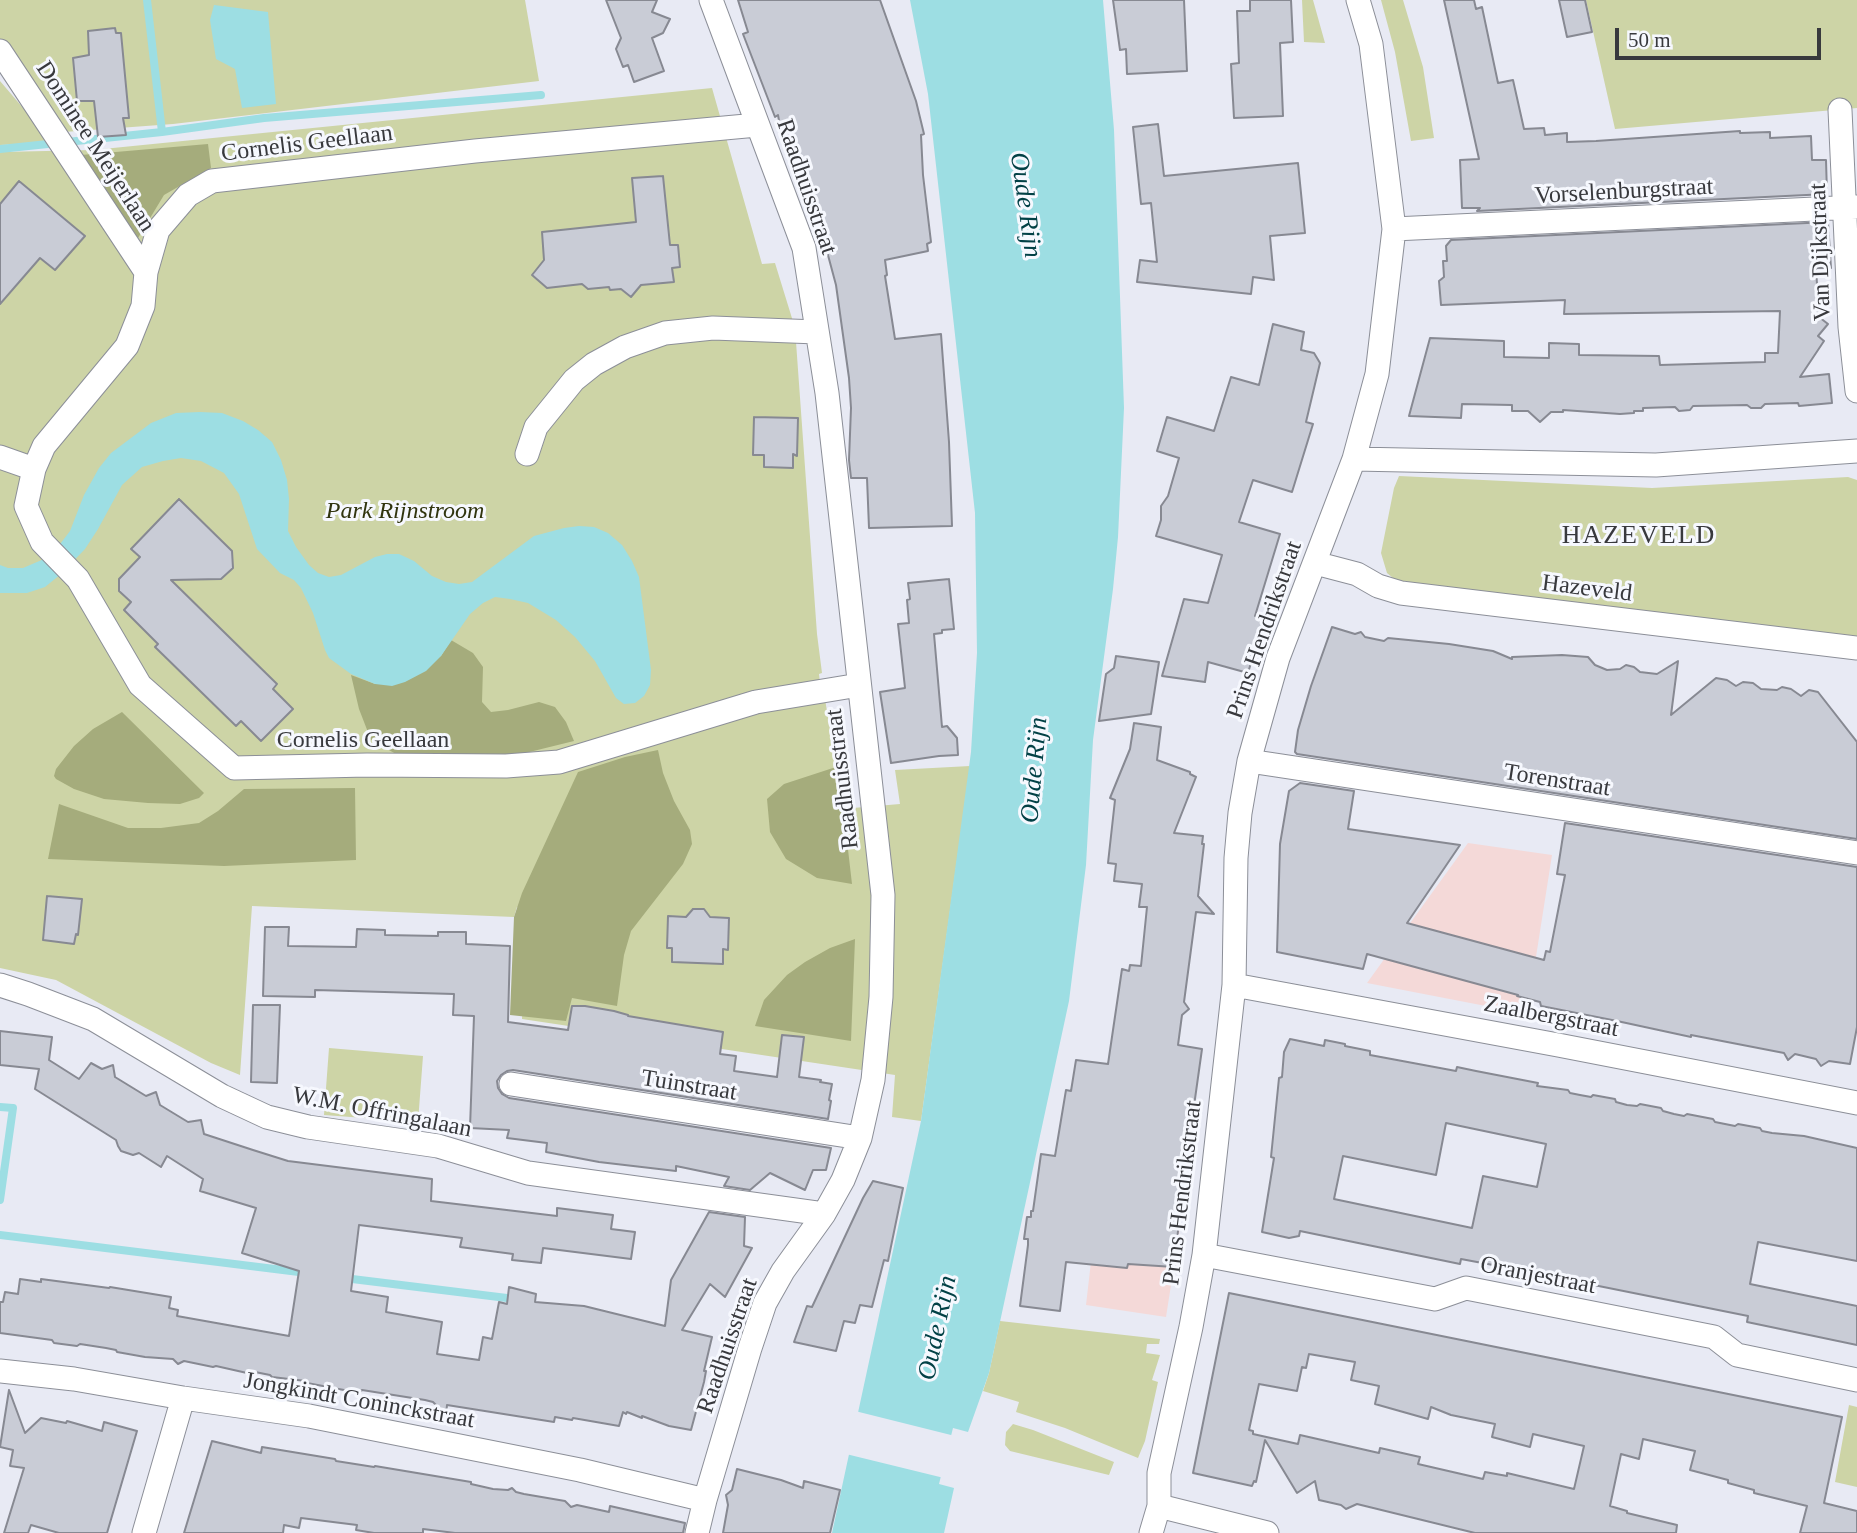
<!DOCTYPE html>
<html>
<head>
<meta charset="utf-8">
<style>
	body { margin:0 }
	#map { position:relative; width:1857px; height:1533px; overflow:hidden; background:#e8eaf4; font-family:"Times New Roman",serif }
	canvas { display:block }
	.scale { position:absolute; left:1615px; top:28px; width:206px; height:32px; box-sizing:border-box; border:4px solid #38393d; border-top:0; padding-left:9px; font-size:21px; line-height:24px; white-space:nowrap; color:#38393d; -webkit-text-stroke:5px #f6f8fe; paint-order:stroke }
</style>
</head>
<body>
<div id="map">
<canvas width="1857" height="1533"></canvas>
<div class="scale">50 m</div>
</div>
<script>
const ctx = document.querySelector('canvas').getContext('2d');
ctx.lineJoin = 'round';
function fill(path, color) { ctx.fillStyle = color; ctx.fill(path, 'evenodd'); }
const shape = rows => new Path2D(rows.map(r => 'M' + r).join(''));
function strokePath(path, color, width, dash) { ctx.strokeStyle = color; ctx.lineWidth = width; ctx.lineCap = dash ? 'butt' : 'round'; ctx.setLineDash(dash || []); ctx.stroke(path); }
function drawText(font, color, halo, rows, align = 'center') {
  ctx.font = font + ' "Times New Roman",serif'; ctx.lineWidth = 6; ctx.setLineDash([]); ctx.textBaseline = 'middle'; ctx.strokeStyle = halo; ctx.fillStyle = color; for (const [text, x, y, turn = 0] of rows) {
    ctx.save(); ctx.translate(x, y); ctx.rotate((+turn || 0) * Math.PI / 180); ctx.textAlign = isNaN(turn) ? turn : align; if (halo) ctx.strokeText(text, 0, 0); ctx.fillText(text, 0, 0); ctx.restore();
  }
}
fill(shape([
	[1468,843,1552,855,1527,1014,1367,983],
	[1116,1195,1184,1202,1166,1317,1086,1305,1098,1201]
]), '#f4d9d8');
fill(shape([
	[0,0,525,0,539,81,173,124,64,132,0,44],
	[1302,0,1313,0,1325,43,1304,42],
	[1381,0,1403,0,1423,67,1434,138,1411,141,1395,52],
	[1586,0,1857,0,1857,108,1615,129],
	[0,81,53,143,0,145],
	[712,88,762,264,775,263,795,328,817,634,822,673,819,674,822,700,825,699,836,767,833,768,841,809,900,804,895,770,970,766,921,1121,892,1117,895,1075,522,1019,524,908,517,907,514,917,252,906,240,1075,211,1063,56,980,0,968,0,152,93,150],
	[1399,476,1652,488,1848,477,1857,480,1857,639,1399,583,1387,573,1381,553,1394,488],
	[329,1048,423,1056,418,1122,324,1115],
	[1000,1321,1160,1339,1159,1344,1147,1344,1146,1353,1160,1355,1152,1380,1158,1382,1145,1441,1138,1458,1065,1428,1016,1412,1019,1402,983,1391,989,1373],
	[1849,1405,1857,1407,1857,1487,1835,1482],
	[1013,1424,1033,1430,1114,1462,1109,1475,1010,1451,1005,1445,1006,1432]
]), '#cdd4a6');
fill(shape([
	[208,144,211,168,164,195,135,243,81,155],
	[451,640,473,653,483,667,482,702,491,712,508,710,539,702,555,707,566,722,574,741,505,758,396,754,371,740,359,709,351,675,375,684,441,656],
	[122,712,204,793,199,798,180,804,148,803,104,799,74,789,56,779,54,776,56,769,74,746,93,729],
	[658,750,663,773,674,801,690,830,692,844,683,864,631,931,624,955,617,1006,572,998,566,1021,510,1015,514,917,522,893,578,772,625,757],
	[836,767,844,815,852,884,817,878,786,859,770,832,767,799,784,784],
	[355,788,356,860,224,866,48,859,59,804,128,828,161,828,199,823,218,811,244,789],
	[855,939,851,1041,755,1026,764,1000,787,975,805,962,830,948]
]), '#a5ac7c');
fill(shape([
	[910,0,1103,0,1114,130,1124,408,1118,537,1113,589,1093,740,1086,865,1069,1001,989,1373,968,1432,953,1428,939,1484,954,1488,944,1533,832,1533,921,1121,971,752,977,653,975,513,928,94],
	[214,5,268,12,276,104,242,108,235,69,216,59,210,20],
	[200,412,222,413,243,421,258,430,272,442,281,460,287,480,289,499,288,531,296,547,309,565,318,573,329,577,341,575,375,557,387,554,399,554,414,561,432,576,446,582,459,584,472,582,534,536,564,528,579,526,594,527,608,533,622,545,632,561,639,577,651,670,650,685,644,696,635,703,624,704,616,698,595,661,575,637,556,620,528,603,510,599,495,597,483,603,470,614,441,656,426,671,405,682,392,686,375,684,351,674,329,658,325,650,313,613,301,588,294,580,280,573,257,549,239,494,224,473,201,461,181,458,163,461,142,467,122,485,98,529,85,549,61,574,45,587,27,593,0,593,0,565,8,568,23,568,51,556,70,531,84,495,99,468,111,453,151,423,176,413]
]), '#9ddee3');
fill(shape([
	[855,1411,955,1436,944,1478,846,1454]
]), '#e8eaf4');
strokePath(shape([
	[147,0,162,132],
	[0,149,162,132,264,118,541,95],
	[0,1107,13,1108,0,1200],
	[0,1235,307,1273],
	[344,1278,515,1299]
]), '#9ddee3', 8);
const building = shape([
	[606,0,657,0,652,12,670,19,663,33,652,38,664,71,634,82,628,65,623,67,616,49,621,38,606,0],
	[738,0,880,0,916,101,924,134,921,135,923,175,931,242,927,244,928,251,885,260,887,275,885,276,895,339,941,334,949,442,952,526,869,528,867,478,851,478,849,460,851,408,849,378,836,285,821,229,781,132,778,115,775,117,743,34,748,32,738,0],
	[1113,0,1184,0,1187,71,1127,74,1126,49,1120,50,1113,0],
	[1250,0,1291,0,1293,42,1280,43,1283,116,1234,118,1231,64,1239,63,1237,11,1250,11,1250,0],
	[1444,0,1474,0,1476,9,1482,7,1498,83,1513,80,1524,129,1544,128,1545,135,1567,133,1567,142,1596,141,1740,131,1740,133,1770,132,1770,138,1811,136,1812,160,1826,160,1827,194,1477,211,1480,208,1462,208,1460,160,1479,159,1444,0],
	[1559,0,1585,0,1592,32,1567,37,1559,0],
	[115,28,116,33,121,33,129,118,123,118,126,135,98,137,94,101,77,101,73,58,89,55,88,31,115,28],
	[1158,124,1164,176,1298,163,1305,233,1270,236,1274,280,1253,277,1251,294,1137,282,1140,260,1157,262,1151,203,1141,204,1133,127,1158,124],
	[663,176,670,245,678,245,680,267,672,268,674,282,641,285,631,297,621,289,610,290,609,287,588,289,582,284,547,288,532,275,544,260,542,232,636,222,632,178,663,176],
	[19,181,85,236,55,270,40,258,0,304,0,204,19,181],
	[1828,222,1831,268,1816,268,1819,317,1828,324,1818,336,1824,341,1800,377,1829,374,1832,403,1799,406,1798,403,1765,404,1761,408,1751,408,1747,405,1693,406,1690,410,1679,411,1675,407,1643,408,1643,411,1634,411,1634,413,1620,414,1563,410,1563,412,1551,412,1540,422,1528,411,1512,411,1512,405,1462,404,1461,418,1409,416,1430,338,1504,341,1504,357,1549,358,1549,343,1579,344,1579,355,1659,356,1660,365,1765,362,1765,353,1778,353,1780,311,1564,314,1565,300,1441,305,1439,281,1444,277,1443,261,1447,261,1446,246,1451,240,1828,222],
	[1273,324,1304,332,1301,350,1314,353,1320,363,1306,422,1313,424,1292,492,1253,480,1239,522,1280,534,1255,616,1264,618,1248,673,1208,662,1205,682,1162,676,1184,599,1208,603,1222,555,1156,536,1161,520,1161,506,1168,496,1179,458,1157,451,1167,417,1214,431,1231,377,1259,385,1273,324],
	[754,417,798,418,797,456,793,454,793,468,764,467,764,455,753,455,754,417],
	[179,499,232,551,233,568,221,579,171,580,277,684,273,689,293,709,261,741,241,721,236,726,155,647,158,644,124,610,131,602,119,591,119,579,140,557,131,549,179,499],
	[949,579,954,629,942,630,942,633,934,634,942,727,947,726,957,738,958,755,939,756,891,763,880,692,905,688,898,624,909,623,907,600,910,599,908,583,949,579],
	[1332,627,1355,634,1361,632,1365,637,1384,641,1388,638,1449,644,1493,651,1512,659,1512,657,1562,655,1588,657,1595,665,1607,670,1620,669,1626,665,1634,667,1640,672,1657,674,1678,661,1671,715,1716,678,1727,680,1736,686,1743,682,1753,683,1761,689,1777,690,1782,687,1791,689,1801,696,1809,690,1818,692,1857,742,1857,839,1297,754,1295,752,1298,730,1311,686,1332,627],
	[1116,656,1159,662,1151,714,1099,721,1106,674,1114,668,1116,656],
	[1134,723,1161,727,1157,760,1190,772,1190,774,1196,777,1174,833,1203,836,1202,844,1204,844,1198,896,1214,914,1196,912,1184,1002,1189,1009,1182,1015,1178,1045,1202,1049,1184,1177,1174,1267,1128,1264,1127,1268,1066,1262,1060,1311,1020,1306,1028,1245,1028,1239,1024,1239,1027,1217,1031,1217,1031,1211,1033,1211,1041,1154,1055,1156,1066,1090,1071,1091,1076,1060,1108,1064,1122,969,1129,971,1130,965,1141,966,1147,907,1139,907,1142,884,1114,881,1116,864,1108,863,1115,800,1110,798,1130,749,1134,723],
	[1300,783,1354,791,1348,829,1460,845,1407,923,1544,960,1546,951,1550,952,1565,875,1557,874,1565,823,1857,867,1857,1027,1850,1064,1829,1061,1821,1066,1816,1059,1795,1054,1788,1060,1784,1053,1691,1035,1691,1037,1617,1021,1541,1006,1540,1002,1517,996,1518,995,1367,954,1363,969,1277,952,1280,844,1289,791,1300,783],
	[47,896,82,899,78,935,76,934,74,944,43,940,47,896],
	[693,909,704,909,710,917,729,918,728,950,723,949,723,964,672,962,672,948,667,948,668,916,686,917,693,909],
	[265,927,289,927,288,946,356,947,357,929,385,930,385,935,438,936,438,932,466,932,466,944,510,946,508,1022,568,1030,572,1006,585,1006,614,1011,628,1015,628,1016,723,1032,720,1054,736,1056,734,1071,777,1077,782,1035,804,1037,799,1077,821,1080,820,1082,832,1084,829,1100,831,1101,828,1119,513,1070,507,1071,501,1075,497,1081,498,1088,502,1094,509,1098,831,1148,826,1170,813,1170,805,1190,770,1173,750,1190,724,1186,729,1177,676,1166,676,1171,599,1162,546,1152,547,1143,507,1138,509,1130,470,1128,474,1016,453,1015,454,994,315,990,315,997,263,996,265,927],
	[253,1005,280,1005,277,1083,251,1082,253,1005],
	[0,1031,52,1037,49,1060,79,1079,91,1063,102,1069,113,1065,115,1077,146,1096,156,1092,160,1105,188,1122,201,1120,204,1134,253,1150,288,1161,432,1179,431,1201,557,1216,557,1208,613,1215,611,1229,635,1232,631,1259,543,1248,541,1263,512,1260,513,1254,460,1247,462,1238,359,1225,351,1291,388,1297,386,1312,442,1322,437,1354,479,1360,483,1337,492,1339,499,1302,507,1304,509,1287,536,1294,535,1302,584,1306,665,1326,671,1280,709,1212,745,1217,744,1246,752,1248,725,1297,710,1284,682,1330,712,1337,704,1371,706,1371,704,1382,691,1430,669,1426,642,1416,642,1418,627,1412,626,1414,623,1412,619,1426,573,1418,572,1420,555,1417,554,1422,447,1405,446,1415,433,1402,425,1400,362,1390,360,1392,344,1390,307,1383,306,1381,272,1377,270,1375,250,1371,247,1373,216,1366,213,1367,184,1361,178,1364,173,1359,145,1357,117,1352,116,1350,106,1348,80,1344,77,1346,54,1343,52,1340,0,1333,0,1302,3,1302,5,1292,18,1294,20,1279,41,1282,41,1279,109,1288,110,1287,171,1297,169,1308,178,1310,177,1316,289,1336,299,1271,242,1253,256,1208,200,1191,203,1179,167,1156,161,1167,139,1153,133,1155,121,1151,118,1146,116,1140,35,1089,39,1069,0,1065,0,1031],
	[1290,1039,1324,1046,1325,1040,1345,1044,1345,1046,1370,1051,1370,1055,1456,1071,1457,1067,1476,1071,1538,1083,1537,1086,1568,1090,1570,1093,1580,1095,1591,1097,1593,1095,1615,1099,1616,1102,1627,1105,1637,1106,1640,1104,1661,1108,1663,1111,1674,1114,1684,1116,1687,1114,1713,1119,1715,1122,1735,1126,1738,1124,1760,1128,1762,1131,1772,1133,1804,1136,1857,1148,1857,1261,1758,1242,1750,1284,1857,1306,1857,1345,1747,1322,1748,1316,1509,1268,1461,1259,1460,1264,1300,1231,1299,1236,1289,1238,1262,1232,1274,1158,1271,1157,1279,1078,1282,1077,1284,1052,1290,1039],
	[1446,1123,1546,1144,1537,1187,1483,1176,1472,1228,1334,1199,1343,1156,1436,1175,1446,1123],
	[873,1181,903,1188,888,1261,884,1260,872,1307,860,1305,855,1323,844,1321,836,1351,794,1342,807,1306,812,1307,863,1198,873,1181],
	[1229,1293,1842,1417,1824,1503,1857,1511,1857,1533,1800,1533,1807,1506,1754,1493,1754,1490,1728,1483,1728,1480,1690,1470,1695,1451,1643,1439,1639,1459,1621,1454,1610,1506,1627,1511,1627,1513,1677,1525,1676,1533,1475,1533,1357,1504,1346,1509,1341,1505,1319,1500,1315,1481,1297,1493,1265,1440,1256,1482,1254,1481,1252,1486,1193,1473,1229,1293],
	[1309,1354,1355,1362,1351,1380,1379,1386,1375,1404,1428,1419,1431,1407,1451,1415,1495,1424,1492,1437,1530,1447,1533,1434,1584,1446,1574,1489,1507,1473,1507,1476,1485,1472,1483,1479,1418,1464,1420,1457,1380,1448,1379,1453,1300,1435,1298,1444,1253,1434,1253,1431,1249,1430,1259,1384,1297,1391,1302,1367,1306,1368,1309,1354],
	[9,1390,25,1433,41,1418,66,1423,67,1421,102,1431,104,1422,137,1431,107,1533,59,1533,31,1525,28,1533,4,1533,24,1468,10,1466,13,1450,0,1447,9,1390],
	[212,1441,261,1453,262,1447,335,1459,336,1461,374,1467,375,1466,471,1482,471,1484,493,1489,508,1490,512,1488,516,1492,524,1494,565,1501,571,1507,577,1505,609,1512,610,1506,685,1523,683,1533,455,1533,423,1529,423,1533,374,1533,356,1530,357,1525,301,1518,299,1528,284,1525,283,1533,184,1533,212,1441],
	[737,1469,781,1480,803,1488,804,1481,840,1490,830,1533,723,1533,728,1505,726,1495,732,1490,737,1469]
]);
fill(building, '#c9ccd6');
strokePath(building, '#878992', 2);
const street = shape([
	[0,51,146,272],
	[1840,110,1850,327,1857,391],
	[757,125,475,151,212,181,188,195,158,230,146,272,143,306,127,346,44,446,34,469,26,506,42,542,78,579,140,685,234,768,367,765,506,766,559,762,756,702,859,685],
	[1394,229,1857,207],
	[527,454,536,427,574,380,594,364,625,347,665,333,713,328,817,332],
	[0,457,34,469],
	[1354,459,1656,465,1857,451],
	[1315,563,1357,574,1378,586,1401,593,1857,648],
	[1249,761,1857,853],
	[0,985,28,994,93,1019,222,1096,267,1117,308,1127,438,1146,528,1173,824,1214],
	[1234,985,1558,1045,1857,1103],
	[511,1084,860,1138],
	[1204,1255,1435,1299,1466,1288,1714,1337,1737,1355,1857,1380],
	[0,1371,74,1379,183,1398,309,1416,580,1470,705,1500],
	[1159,1506,1267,1533],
	[144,1533,183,1398],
	[697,1533,705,1500,750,1348,765,1303,783,1271,824,1214,843,1180,860,1138,873,1080,881,997,883,895,827,393,804,248,711,0],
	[1151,1533,1159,1506,1159,1473,1191,1327,1204,1255,1234,985,1236,858,1240,813,1249,761,1278,658,1354,459,1377,374,1394,229,1371,44,1358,0]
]);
strokePath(street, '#8c8f98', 25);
strokePath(street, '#fff', 23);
drawText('24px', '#38393d', '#f6f8fe', [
	["Cornelis Geellaan",307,144,-7],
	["Dominee Meijerlaan",95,147,57],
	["Raadhuisstraat",806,187,71],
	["Vorselenburgstraat",1624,192,-3],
	["Van Dijkstraat",1821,252,-92],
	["Hazeveld",1587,589,7],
	["Prins Hendrikstraat",1265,630,-71],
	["Cornelis Geellaan",363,741],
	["Raadhuisstraat",843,779,-97],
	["Torenstraat",1557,781,9],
	["Zaalbergstraat",1551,1017,11],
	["Tuinstraat",689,1086,9],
	["W.M. Offringalaan",382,1113,11],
	["Prins Hendrikstraat",1183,1193,-83],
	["Oranjestraat",1538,1276,11],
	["Raadhuisstraat",728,1346,-71],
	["Jongkindt Coninckstraat",359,1401,10]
]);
drawText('italic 24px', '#31350f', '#f6f8fe', [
	["Park Rijnstroom",405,512]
]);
drawText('italic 26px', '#024146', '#f6f8fe', [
	["Oude Rijn",1025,205,82],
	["Oude Rijn",1035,770,-85],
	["Oude Rijn",938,1328,-78]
]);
ctx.letterSpacing = '2px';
drawText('26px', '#38393d', '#f6f8fe', [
	["HAZEVELD",1639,536]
]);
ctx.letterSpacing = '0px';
</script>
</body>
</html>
